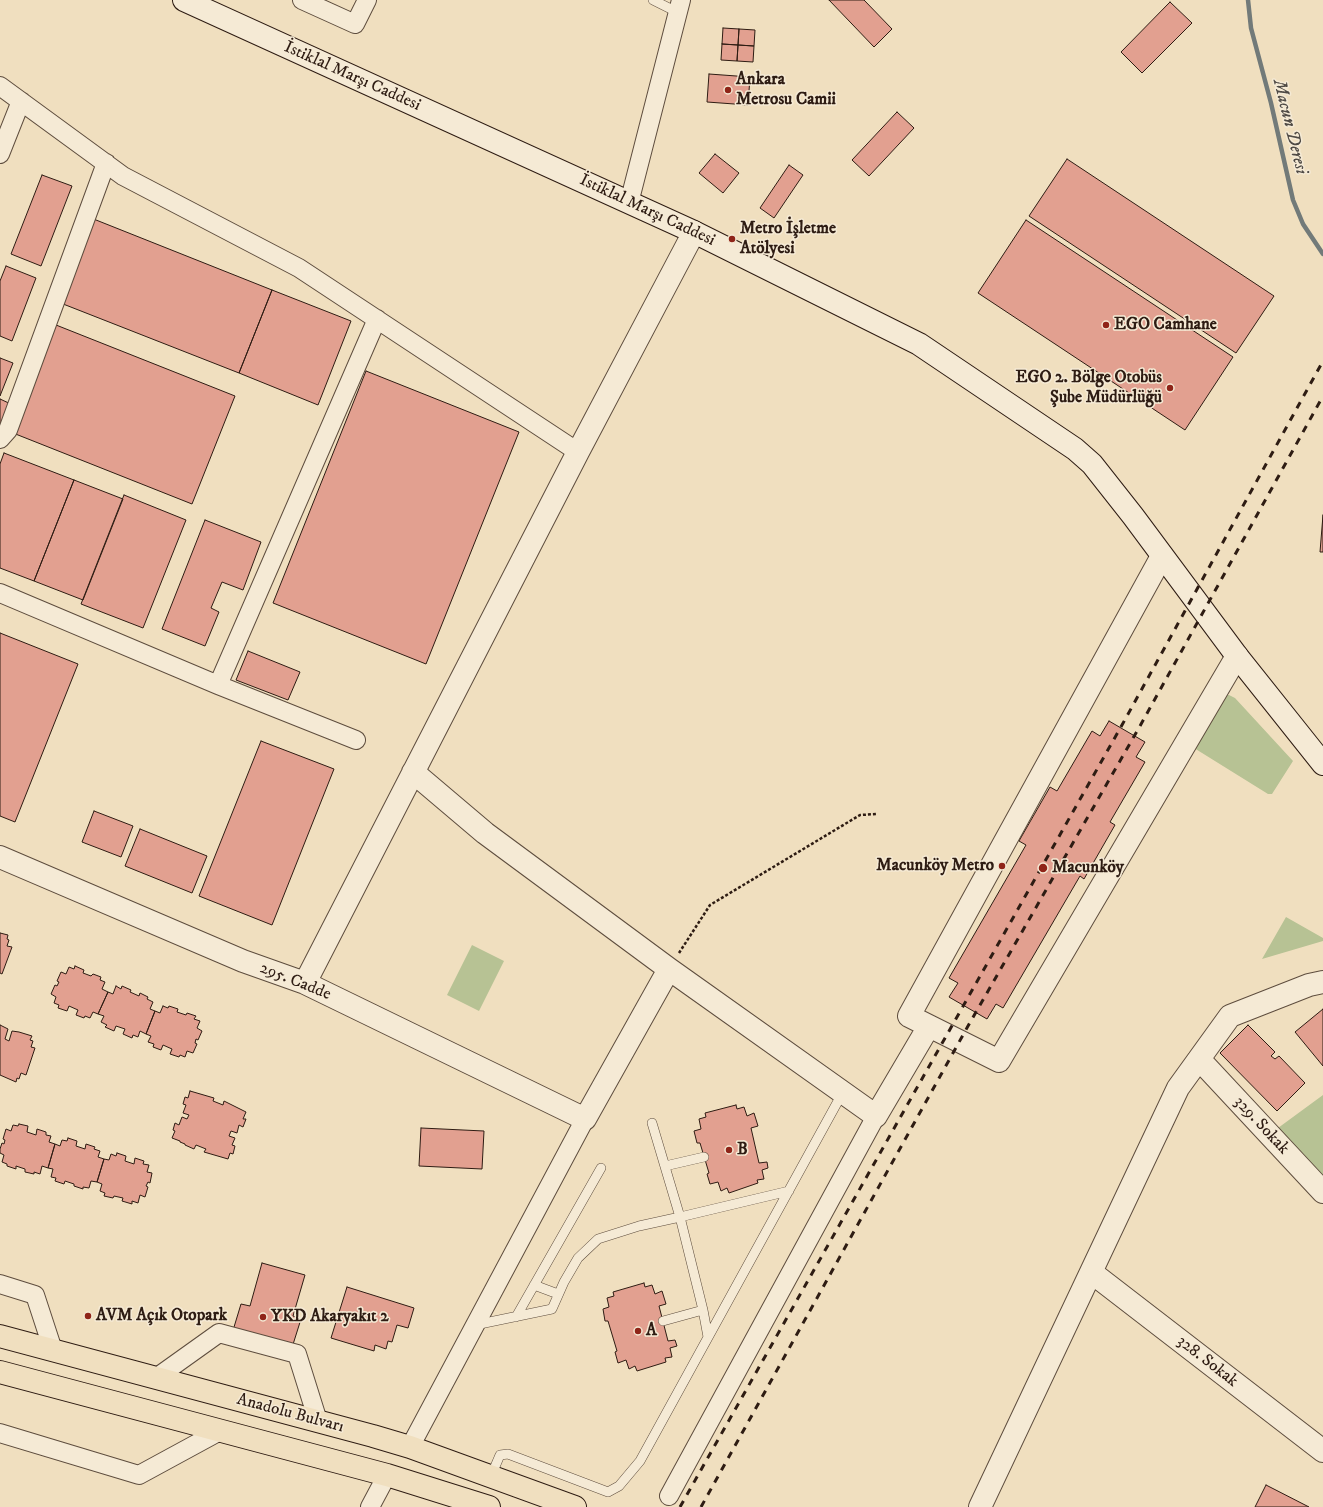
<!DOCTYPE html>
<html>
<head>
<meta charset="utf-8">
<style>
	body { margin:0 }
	canvas { display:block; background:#f0dfbf }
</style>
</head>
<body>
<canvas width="1323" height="1507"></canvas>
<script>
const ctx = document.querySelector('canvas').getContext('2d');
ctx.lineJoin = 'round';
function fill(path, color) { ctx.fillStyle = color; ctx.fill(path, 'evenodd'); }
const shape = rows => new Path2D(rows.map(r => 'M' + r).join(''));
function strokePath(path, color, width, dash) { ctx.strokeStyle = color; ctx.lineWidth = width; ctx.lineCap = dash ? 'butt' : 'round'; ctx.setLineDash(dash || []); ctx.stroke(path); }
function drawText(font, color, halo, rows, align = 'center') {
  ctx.font = font + ' "IM FELL DW Pica",serif'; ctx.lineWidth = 3; ctx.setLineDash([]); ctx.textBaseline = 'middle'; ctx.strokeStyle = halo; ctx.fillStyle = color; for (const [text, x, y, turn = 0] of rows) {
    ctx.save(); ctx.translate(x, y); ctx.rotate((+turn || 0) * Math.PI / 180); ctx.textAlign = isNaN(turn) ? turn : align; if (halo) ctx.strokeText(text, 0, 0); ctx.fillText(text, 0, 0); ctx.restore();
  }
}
fill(shape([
	[1226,695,1229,695,1235,698,1293,761,1272,794,1268,794,1194,748],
	[1286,917,1323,938,1323,941,1262,959],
	[472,945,504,961,479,1011,447,995],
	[1323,1095,1323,1176,1278,1128]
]), '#b7c294');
strokePath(shape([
	[1248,0,1251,28,1271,103,1293,200,1303,224,1323,254]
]), '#727a79', 4.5);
const building = shape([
	[829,0,864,0,892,29,874,47,829,0],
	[1170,2,1192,23,1142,73,1121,52,1170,2],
	[723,28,739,29,738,45,722,44,723,28],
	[739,29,755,30,754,46,738,45,739,29],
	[722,44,738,45,737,61,721,60,722,44],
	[738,45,754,46,753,62,737,61,738,45],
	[709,74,750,77,748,105,707,102,709,74],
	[897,112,914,128,869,176,852,160,897,112],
	[715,154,739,173,723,193,699,173,715,154],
	[1067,159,1274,296,1236,353,1029,216,1067,159],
	[789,165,803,175,774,218,760,208,789,165],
	[42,175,72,186,41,266,11,254,42,175],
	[91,218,272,290,239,373,58,302,91,218],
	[1026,220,1233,357,1185,430,978,293,1026,220],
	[6,266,36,278,12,341,0,336,0,281,6,266],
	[272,290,351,321,318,405,239,373,272,290],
	[56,325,235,396,192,504,13,433,56,325],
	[0,358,13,363,0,396,0,358],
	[366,371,519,432,426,664,273,603,366,371],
	[0,399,13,405,0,429,0,399],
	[4,453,74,480,34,581,0,568,0,464,4,453],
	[74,480,123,499,83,600,34,581,74,480],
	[124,495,186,520,143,628,81,604,124,495],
	[1323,515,1323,552,1320,552,1323,515],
	[205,520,261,542,243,590,222,582,211,608,219,612,205,646,162,629,205,520],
	[0,633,78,664,15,822,0,816,0,633],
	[248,651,300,672,288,700,236,680,248,651],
	[1109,721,1145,742,1136,757,1145,762,1110,822,1115,825,1084,879,1080,876,1003,1008,996,1004,987,1019,949,997,958,983,949,978,1026,845,1019,841,1050,787,1057,791,1092,731,1100,736,1109,721],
	[261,741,334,769,272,925,199,896,261,741],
	[94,811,133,826,121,857,82,842,94,811],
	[140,829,207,856,192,893,125,866,140,829],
	[0,933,8,935,7,939,9,940,7,946,12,947,2,974,0,973,0,933],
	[75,966,84,970,83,973,91,976,93,974,101,977,100,980,105,982,102,989,108,992,98,1014,93,1012,90,1018,85,1016,84,1018,76,1015,78,1010,69,1006,67,1011,58,1008,59,1005,54,1003,56,997,51,994,55,985,57,986,59,982,57,981,61,972,66,974,69,967,74,969,75,966],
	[116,986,121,989,122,986,131,990,130,992,139,996,140,993,148,997,147,999,153,1002,150,1009,155,1011,146,1034,140,1031,138,1037,133,1035,132,1038,123,1034,125,1029,116,1026,114,1031,105,1027,107,1025,101,1022,104,1016,98,1014,108,992,113,994,116,986],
	[163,1006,168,1008,169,1006,178,1009,177,1012,186,1015,187,1013,196,1016,194,1019,200,1021,197,1028,202,1031,198,1040,196,1039,195,1043,197,1044,193,1053,187,1051,185,1057,180,1055,179,1057,170,1054,172,1049,163,1045,161,1050,153,1047,154,1044,148,1042,151,1036,146,1034,155,1011,160,1013,163,1006],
	[1323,1009,1323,1066,1295,1032,1323,1009],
	[0,1025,8,1029,5,1039,9,1041,12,1031,19,1032,32,1036,30,1040,33,1041,31,1047,35,1048,26,1075,21,1073,19,1079,17,1078,16,1082,0,1075,0,1025],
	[1248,1025,1275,1052,1271,1056,1275,1059,1279,1056,1305,1083,1277,1111,1220,1053,1248,1025],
	[190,1091,214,1098,213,1101,223,1105,224,1101,246,1112,243,1119,246,1119,243,1127,239,1125,237,1133,231,1131,229,1136,235,1138,232,1145,235,1146,233,1154,230,1153,228,1159,204,1152,206,1149,196,1145,194,1149,185,1145,185,1144,180,1142,180,1141,172,1138,175,1131,173,1130,175,1123,179,1125,182,1117,187,1119,189,1115,183,1113,186,1105,183,1104,185,1097,188,1098,190,1091],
	[736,1105,737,1109,744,1107,747,1116,754,1113,758,1126,751,1128,759,1163,767,1162,768,1168,762,1170,764,1179,757,1180,758,1183,729,1193,727,1188,721,1191,718,1182,710,1184,707,1174,709,1173,700,1143,697,1143,694,1131,701,1129,699,1119,706,1117,705,1113,736,1105],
	[19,1124,28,1126,27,1132,36,1135,37,1129,46,1132,46,1135,51,1136,49,1142,55,1144,48,1168,42,1166,40,1174,34,1172,34,1174,25,1172,25,1169,16,1166,16,1169,7,1166,7,1164,2,1162,4,1155,0,1153,0,1149,2,1143,4,1144,5,1140,3,1139,6,1129,11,1131,13,1125,18,1126,19,1124],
	[421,1128,484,1131,482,1169,419,1166,421,1128],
	[68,1138,77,1141,76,1146,85,1149,86,1144,95,1147,94,1149,100,1151,98,1157,104,1159,97,1182,91,1181,89,1188,83,1187,83,1189,74,1186,74,1184,65,1181,64,1184,55,1181,56,1178,51,1177,53,1169,48,1168,55,1144,60,1146,62,1140,67,1141,68,1138],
	[117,1153,126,1156,125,1161,134,1164,135,1158,144,1161,143,1164,149,1165,147,1172,152,1173,150,1183,148,1182,146,1186,148,1187,145,1197,140,1195,138,1203,132,1201,132,1204,122,1201,123,1198,114,1196,113,1198,104,1196,105,1193,100,1191,102,1184,97,1182,104,1159,109,1160,111,1154,116,1156,117,1153],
	[262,1263,305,1275,293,1316,301,1319,290,1354,231,1337,241,1304,250,1306,262,1263],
	[644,1283,645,1287,652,1285,655,1294,662,1291,666,1304,659,1306,668,1341,675,1340,677,1346,670,1348,672,1357,665,1358,666,1362,637,1371,635,1366,629,1369,626,1360,618,1363,615,1352,617,1351,608,1321,605,1321,603,1309,609,1307,607,1298,614,1296,613,1292,644,1283],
	[347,1287,414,1308,408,1328,397,1325,392,1342,388,1341,386,1349,375,1345,374,1351,331,1338,347,1287],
	[1266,1485,1309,1507,1255,1507,1266,1485]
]);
fill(building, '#e2a090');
strokePath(building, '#2e1c13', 1);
const service = shape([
	[653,0,677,12],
	[652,1123,680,1217,789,1191],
	[665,1166,704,1157],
	[534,1285,558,1294],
	[703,1310,708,1337],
	[516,1317,601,1168],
	[475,1325,552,1309,564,1282,578,1258,598,1239,639,1226,680,1217,703,1310,663,1321],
	[491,1476,500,1455,508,1454,608,1492,619,1486,640,1461,843,1092]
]);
const minor = shape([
	[302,0,355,24,367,0],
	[0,86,123,176,299,268,578,452],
	[0,154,21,101],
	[629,203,681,0],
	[0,439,8,430,106,163],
	[0,593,218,685,356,740],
	[218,685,377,319],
	[0,1284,35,1295,53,1350],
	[156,1378,219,1333,297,1354,318,1421],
	[0,1433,139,1475,220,1431],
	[410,1447,585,1119],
	[669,1496,876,1116],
	[370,1507,387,1475]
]);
const tertiary = shape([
	[1162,556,909,1016,999,1061,1237,656],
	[413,772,485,833,669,969,876,1116,929,1026],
	[0,857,243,961,305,983,585,1119,669,969],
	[305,983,578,452,694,232],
	[1199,1059,1323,1192],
	[1091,1272,1323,1451],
	[980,1507,1178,1088,1230,1016,1309,985,1323,982]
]);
const secondary = shape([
	[184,0,694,232,919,344,1075,449,1092,464,1133,516,1237,656,1323,764]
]);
const primary = shape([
	[0,1336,373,1436,410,1447,575,1507],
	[0,1372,387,1475,489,1507]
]);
strokePath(service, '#5e4d3e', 10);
strokePath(minor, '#5e4d3e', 20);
strokePath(tertiary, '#5e4d3e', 24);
strokePath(secondary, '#2e1c13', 24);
strokePath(primary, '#2e1c13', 24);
strokePath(shape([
	[679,953,710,905,860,815,876,814]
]), '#2e1c13', 2.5, [3, 2]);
strokePath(service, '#f5ead5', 9);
strokePath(minor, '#f5ead5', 18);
strokePath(tertiary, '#f5ead5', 22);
strokePath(secondary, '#f5ead5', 22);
strokePath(primary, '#f0dfbf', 22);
strokePath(shape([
	[680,1507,1122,725,1323,361],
	[701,1507,968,1026,1140,726,1323,396]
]), '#2e1c13', 3, [7, 7]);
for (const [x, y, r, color] of [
	[728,90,4,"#8f2418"],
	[732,239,4,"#8f2418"],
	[1106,325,4,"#8f2418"],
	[1170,388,4,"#8f2418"],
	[1002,866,4,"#8f2418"],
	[1043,868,5,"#8f2418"],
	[729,1150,4,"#8f2418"],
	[88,1316,4,"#8f2418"],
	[263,1317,4,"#8f2418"],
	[638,1331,4,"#8f2418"]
]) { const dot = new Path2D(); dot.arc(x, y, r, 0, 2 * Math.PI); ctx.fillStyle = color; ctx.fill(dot); strokePath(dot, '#f5ead5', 1.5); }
drawText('17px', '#2e1c13', '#f5ead5', [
	["İstiklal Marşı Caddesi",352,77,24],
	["İstiklal Marşı Caddesi",647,211,25],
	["295. Cadde",295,982,22],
	["329. Sokak",1261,1126,47],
	["328. Sokak",1207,1362,38],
	["Anadolu Bulvarı",290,1414,15]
]);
drawText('bold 17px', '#2e1c13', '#f5ead5', [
	["Ankara",736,80],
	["Metrosu Camii",736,100],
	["Metro İşletme",740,229],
	["Atölyesi",740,249],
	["EGO Camhane",1114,325],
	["EGO 2. Bölge Otobüs",1162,378,"right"],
	["Şube Müdürlüğü",1162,398,"right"],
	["Macunköy Metro",994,866,"right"],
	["Macunköy",1052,868],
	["B",737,1150],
	["AVM Açık Otopark",96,1316],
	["YKD Akaryakıt 2",271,1317],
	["A",646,1331]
], 'left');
drawText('italic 18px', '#504b46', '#f5ead5', [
	["Macun Deresi",1289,127,76]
]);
</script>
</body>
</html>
